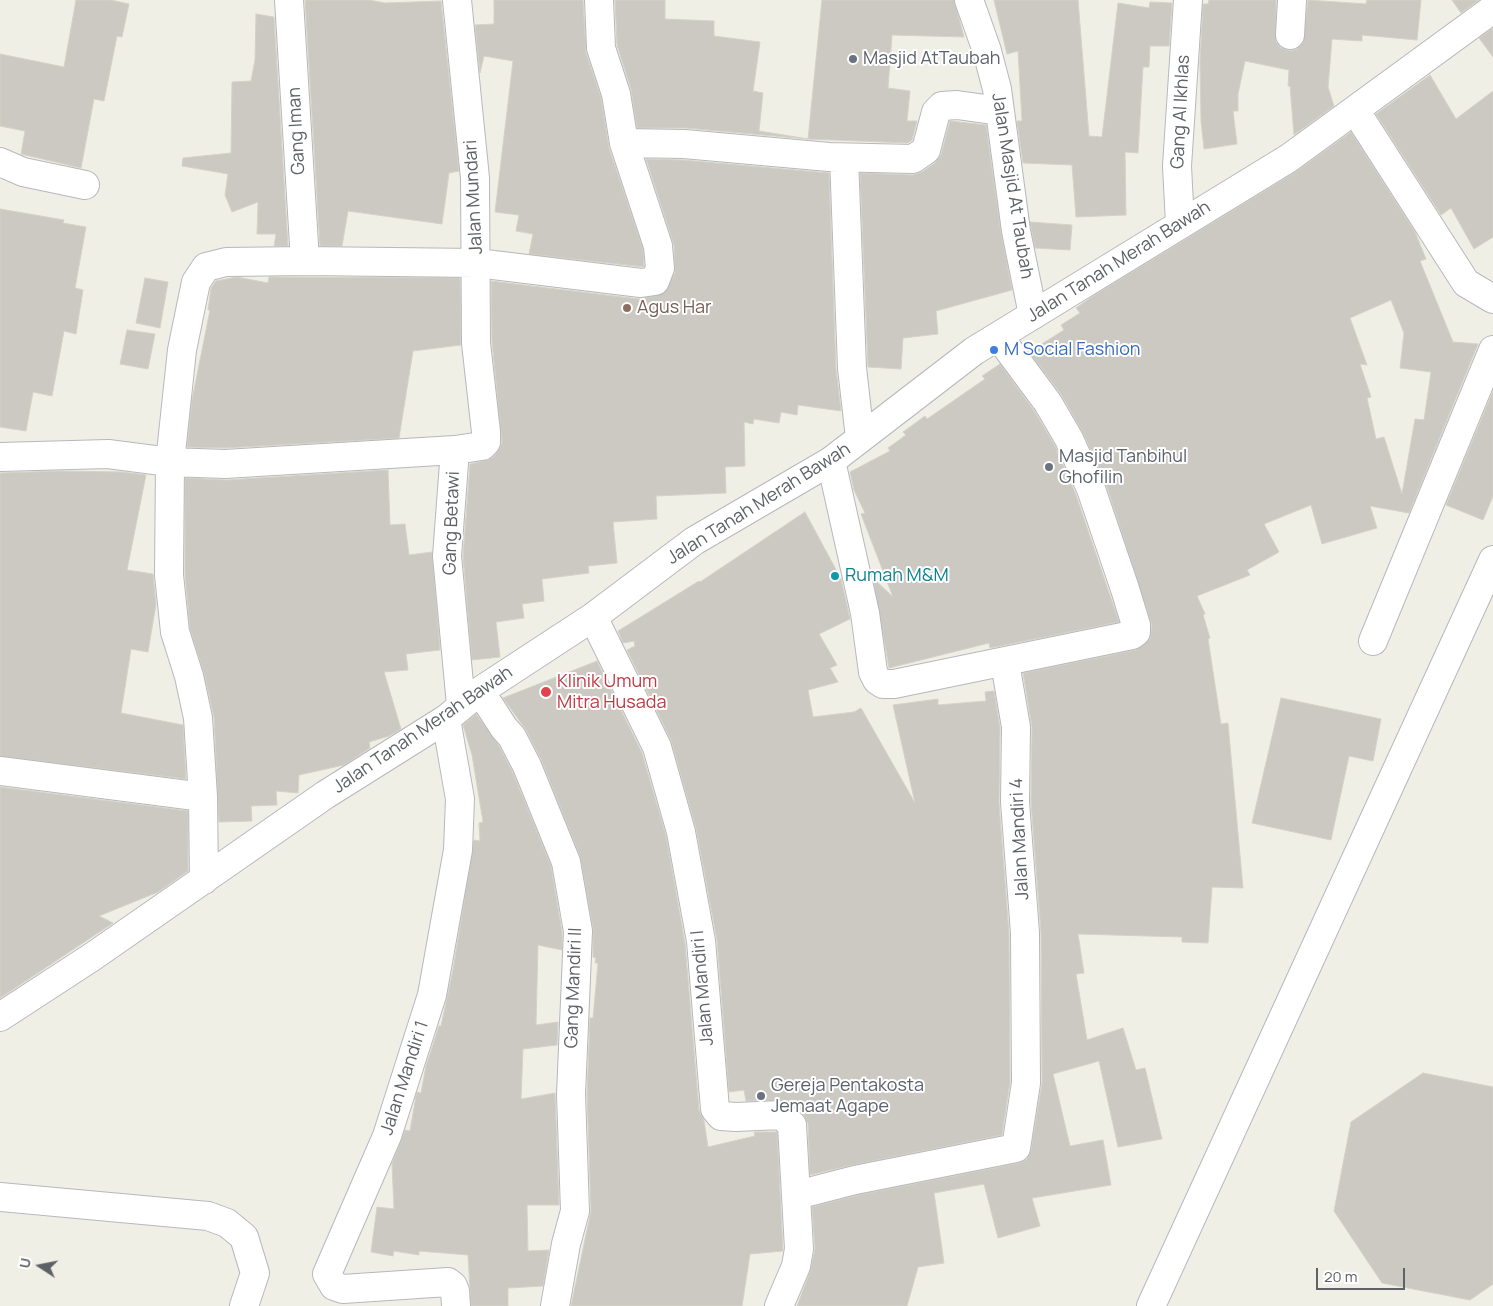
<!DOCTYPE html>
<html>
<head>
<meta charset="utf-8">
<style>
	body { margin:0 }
	#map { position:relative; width:1493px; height:1306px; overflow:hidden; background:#f0efe6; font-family:Manrope,sans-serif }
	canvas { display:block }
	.north { position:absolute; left:15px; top:1241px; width:50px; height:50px; -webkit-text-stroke:4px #fff; paint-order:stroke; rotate:281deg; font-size:14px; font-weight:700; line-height:20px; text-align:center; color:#5e6167 }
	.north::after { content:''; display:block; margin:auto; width:18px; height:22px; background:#5e6167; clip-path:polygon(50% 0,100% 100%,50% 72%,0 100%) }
	.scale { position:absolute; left:1316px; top:1268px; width:89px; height:22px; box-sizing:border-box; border:2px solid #5e6167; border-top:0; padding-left:6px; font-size:15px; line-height:18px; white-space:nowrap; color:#5e6167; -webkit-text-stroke:4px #fff; paint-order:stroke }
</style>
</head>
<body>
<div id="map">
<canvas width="1493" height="1306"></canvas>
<div class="north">U</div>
<div class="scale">20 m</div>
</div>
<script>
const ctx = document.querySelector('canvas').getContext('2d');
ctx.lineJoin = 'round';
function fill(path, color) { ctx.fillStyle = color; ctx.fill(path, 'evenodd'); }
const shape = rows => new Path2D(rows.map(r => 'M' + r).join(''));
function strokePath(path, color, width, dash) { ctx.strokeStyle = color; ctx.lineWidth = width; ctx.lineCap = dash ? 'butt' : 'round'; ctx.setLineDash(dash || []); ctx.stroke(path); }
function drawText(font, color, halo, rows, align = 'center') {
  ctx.font = font + ' Manrope,sans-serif'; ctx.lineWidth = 4; ctx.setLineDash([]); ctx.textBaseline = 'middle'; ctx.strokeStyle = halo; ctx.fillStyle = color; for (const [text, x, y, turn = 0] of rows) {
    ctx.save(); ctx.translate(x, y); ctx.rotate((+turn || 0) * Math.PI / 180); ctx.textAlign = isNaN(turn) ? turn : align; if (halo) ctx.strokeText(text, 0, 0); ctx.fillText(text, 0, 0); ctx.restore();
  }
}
const building = shape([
	[76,0,111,0,129,4,122,37,117,36,104,101,94,99,81,168,21,154,25,131,0,126,0,54,64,67,76,0],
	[305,0,369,0,385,3,441,1,459,171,449,173,442,224,348,211,342,246,320,246,305,0],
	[494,0,583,0,586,53,601,98,609,148,643,249,644,267,529,254,533,234,516,231,519,215,495,212,513,61,484,56,480,73,475,25,494,24,494,0],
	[615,0,665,0,665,19,714,21,714,36,760,42,753,91,763,93,759,131,808,139,685,128,637,128,631,89,617,45,615,0],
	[822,0,954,0,964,37,892,35,888,88,910,91,907,121,917,121,912,140,908,143,808,139,822,0],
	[994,0,1078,0,1089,136,1102,137,1118,3,1149,8,1150,2,1172,3,1169,46,1150,46,1149,67,1143,67,1138,153,1125,152,1126,215,1076,217,1072,165,1023,163,1017,121,1022,121,1018,51,1007,54,994,0],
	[1209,0,1276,0,1276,42,1281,48,1290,51,1297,49,1303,43,1308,0,1366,4,1367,0,1421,0,1417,40,1362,35,1362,41,1332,39,1328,87,1334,106,1294,135,1290,86,1288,86,1289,70,1245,61,1238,94,1238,111,1233,111,1237,144,1204,149,1201,121,1200,62,1203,4,1208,4,1209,0],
	[1452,0,1479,0,1461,13,1452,0],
	[256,14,274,17,288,246,274,246,276,234,257,234,258,202,232,212,225,195,228,174,182,166,183,158,231,153,232,82,251,81,255,60,256,14],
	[1493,28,1493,57,1479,38,1493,28],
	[1430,75,1456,119,1493,91,1493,237,1474,249,1451,208,1441,215,1376,114,1430,75],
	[950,121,986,125,1001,233,1012,290,936,311,938,334,903,338,901,369,868,367,860,173,913,175,922,172,935,163,941,155,950,121],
	[1351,132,1415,232,1426,259,1420,261,1453,342,1478,344,1409,513,1370,506,1377,528,1322,544,1311,505,1264,524,1279,552,1247,570,1250,575,1197,596,1205,614,1203,615,1210,638,1208,639,1221,724,1228,723,1243,888,1212,887,1208,943,1182,942,1182,937,1078,934,1084,973,1076,974,1087,1040,1123,1028,1136,1070,1145,1068,1162,1139,1118,1147,1099,1061,1053,1074,1070,1146,1103,1140,1111,1185,1032,1198,1040,1226,998,1238,984,1184,934,1193,944,1263,918,1267,907,1306,797,1306,810,1272,815,1249,812,1207,858,1195,1019,1163,1027,1159,1031,1150,1042,1083,1041,933,1031,802,1032,727,1023,673,1136,650,1150,639,1152,625,1106,484,1083,433,1061,394,1029,352,1064,330,1061,325,1080,313,1076,308,1096,294,1297,171,1351,132],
	[1391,300,1404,333,1400,368,1431,372,1424,420,1415,419,1402,494,1384,437,1376,439,1367,398,1371,397,1360,364,1367,365,1350,318,1391,300],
	[646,159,683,160,829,173,836,369,841,411,798,405,797,415,781,412,779,423,754,419,753,424,744,422,745,466,725,467,726,493,656,496,657,519,613,522,617,563,588,566,589,573,542,579,544,601,522,604,524,618,496,622,500,657,472,660,463,556,470,464,484,461,493,457,500,448,502,442,492,342,491,281,639,299,664,293,675,273,674,245,646,159],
	[0,209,64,220,63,223,86,227,75,288,83,290,76,334,64,331,52,396,33,392,26,431,0,427,0,209],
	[1030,222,1072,225,1070,250,1035,248,1030,222],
	[237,277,268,283,269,277,460,278,461,345,413,351,399,438,225,448,187,447,192,400,210,310,208,310,211,288,216,281,237,277],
	[145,278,168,282,160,328,136,323,145,278],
	[127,330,155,334,148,369,120,364,127,330],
	[1000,364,1035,412,1055,446,1076,495,1119,622,990,648,989,643,889,668,873,578,893,597,861,514,865,513,854,490,850,472,890,451,888,448,906,435,903,432,925,416,927,419,985,379,982,376,1000,364],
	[1493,391,1493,496,1483,520,1446,505,1493,391],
	[388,470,390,525,405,524,409,555,432,552,440,650,406,654,408,670,384,672,401,729,389,736,369,742,370,748,344,765,299,775,298,793,276,791,277,805,251,806,252,821,219,822,214,717,204,673,190,629,185,574,185,478,226,480,388,470],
	[60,471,122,472,146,475,127,570,153,574,156,604,148,652,131,649,121,713,183,725,186,779,0,756,0,473,60,471],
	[805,512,841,579,850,619,819,634,837,665,830,668,838,682,808,690,813,717,854,712,861,708,915,803,893,705,938,699,938,705,986,701,985,692,994,691,1000,728,999,803,1009,934,1010,1082,1002,1135,852,1165,810,1175,808,1124,803,1113,792,1103,781,1100,746,1101,744,1090,729,1092,717,940,696,828,671,740,627,650,635,646,634,641,623,643,618,631,699,581,700,582,805,512],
	[597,661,642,753,666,836,685,943,699,1110,704,1121,708,1147,755,1136,754,1132,777,1132,783,1251,750,1254,742,1306,571,1306,591,1211,587,1094,590,1018,593,1018,598,963,595,963,596,958,593,957,593,928,580,856,541,759,526,730,503,698,597,661],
	[1281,698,1381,719,1373,761,1349,756,1331,840,1252,823,1281,698],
	[476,714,499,746,513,773,551,866,562,932,562,950,538,945,536,1025,558,1022,557,1045,523,1049,521,1099,555,1093,559,1205,527,1205,528,1251,549,1250,543,1286,508,1288,508,1306,471,1306,468,1255,419,1251,419,1255,394,1251,393,1256,371,1252,377,1207,394,1209,392,1164,405,1130,410,1131,416,1096,417,1092,421,1093,426,1066,439,1026,441,1026,453,970,474,840,480,841,479,823,483,822,472,755,463,725,476,714],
	[0,787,188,811,188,871,158,892,99,916,113,923,0,998,0,787],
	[1423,1073,1493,1087,1493,1284,1470,1300,1382,1283,1334,1211,1351,1122,1423,1073]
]);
fill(building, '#ccc9c3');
strokePath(building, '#d5d2c4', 1);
const minor = shape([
	[289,0,305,261],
	[457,0,475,178,476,343,486,432,486,442,482,446,455,450,447,556,461,705],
	[969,0,987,51,997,89,1016,231,1033,315],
	[1290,35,1292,0],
	[1355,110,1466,283,1493,299],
	[624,143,684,144,829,157,913,159,926,150,936,112,942,106,957,105,1000,111],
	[844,158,852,368,860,438],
	[0,162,23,172,85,185],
	[1180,224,1177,166,1188,0],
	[0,457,108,454,170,462,225,464,455,450],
	[831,461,865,613,873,672,877,680,883,684,894,684,1132,635,1136,632,1136,625,1125,589,1091,489,1069,439,1048,403,999,337],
	[593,617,657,747,681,832,701,941,715,1109,721,1116,736,1117,781,1115,792,1125,799,1249,796,1266,779,1306],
	[1373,641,1493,350],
	[480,691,504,728,512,737,527,766,566,862,578,931,571,1094,575,1211,566,1244,555,1306],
	[446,719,460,799,458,850,432,995,387,1136,327,1274,334,1286,343,1289,448,1282,453,1286,455,1291,456,1306],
	[0,771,203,797],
	[204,880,203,797,198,718,189,676,175,632,169,575,170,462,182,350,196,282,206,267,226,262,305,261,477,263,641,283,655,281,660,268,658,246,624,143,616,94,601,48,599,0],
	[0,1017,92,957,325,795,446,719,480,691,593,617,694,541,831,461,974,351,1289,158,1493,9],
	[797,1195,855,1180,1016,1148,1026,1083,1025,933,1015,802,1016,727,1005,663],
	[0,1197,208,1216,227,1223,244,1237,255,1273,244,1306],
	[1151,1306,1493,560]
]);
strokePath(minor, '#b6b8bd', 30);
strokePath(minor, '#fff', 28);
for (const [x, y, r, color] of [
	[853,59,5,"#6b7280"],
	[627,308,5,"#8d6e63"],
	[994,350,5,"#3f7fe0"],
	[1049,467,5,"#6b7280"],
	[835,576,5,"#0f9aa8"],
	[546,692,6,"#e0444e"],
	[761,1096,5,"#6b7280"]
]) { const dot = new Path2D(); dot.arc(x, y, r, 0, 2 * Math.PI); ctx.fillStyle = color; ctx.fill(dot); strokePath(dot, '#fff', 2); }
drawText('18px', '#5b616d', '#fff', [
	["Masjid AtTaubah",863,59],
	["Masjid Tanbihul",1059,457],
	["Ghofilin",1059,478],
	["Gereja Pentakosta",771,1086],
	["Jemaat Agape",771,1107]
], 'left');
drawText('18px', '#5e6167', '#fff', [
	["Gang Al Ikhlas",1181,112,-87],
	["Gang Iman",297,131,-93],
	["Jalan Masjid At Taubah",1012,186,81],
	["Jalan Mundari",474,197,-93],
	["Jalan Tanah Merah Bawah",1119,262,-32],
	["Jalan Tanah Merah Bawah",759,504,-32],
	["Gang Betawi",452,523,-88],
	["Jalan Tanah Merah Bawah",423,730,-34],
	["Jalan Mandiri 4",1020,839,-93],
	["Gang Mandiri II",574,988,-88],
	["Jalan Mandiri I",703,988,-95],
	["Jalan Mandiri 1",405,1078,-72]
]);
drawText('18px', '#785e54', '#fff', [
	["Agus Har",637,308]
], 'left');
drawText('18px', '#366cbe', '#fff', [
	["M Social Fashion",1004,350]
], 'left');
drawText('18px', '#0d838f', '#fff', [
	["Rumah M&M",845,576]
], 'left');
drawText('18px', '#be3a42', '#fff', [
	["Klinik Umum",557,682],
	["Mitra Husada",557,703]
], 'left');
</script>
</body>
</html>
